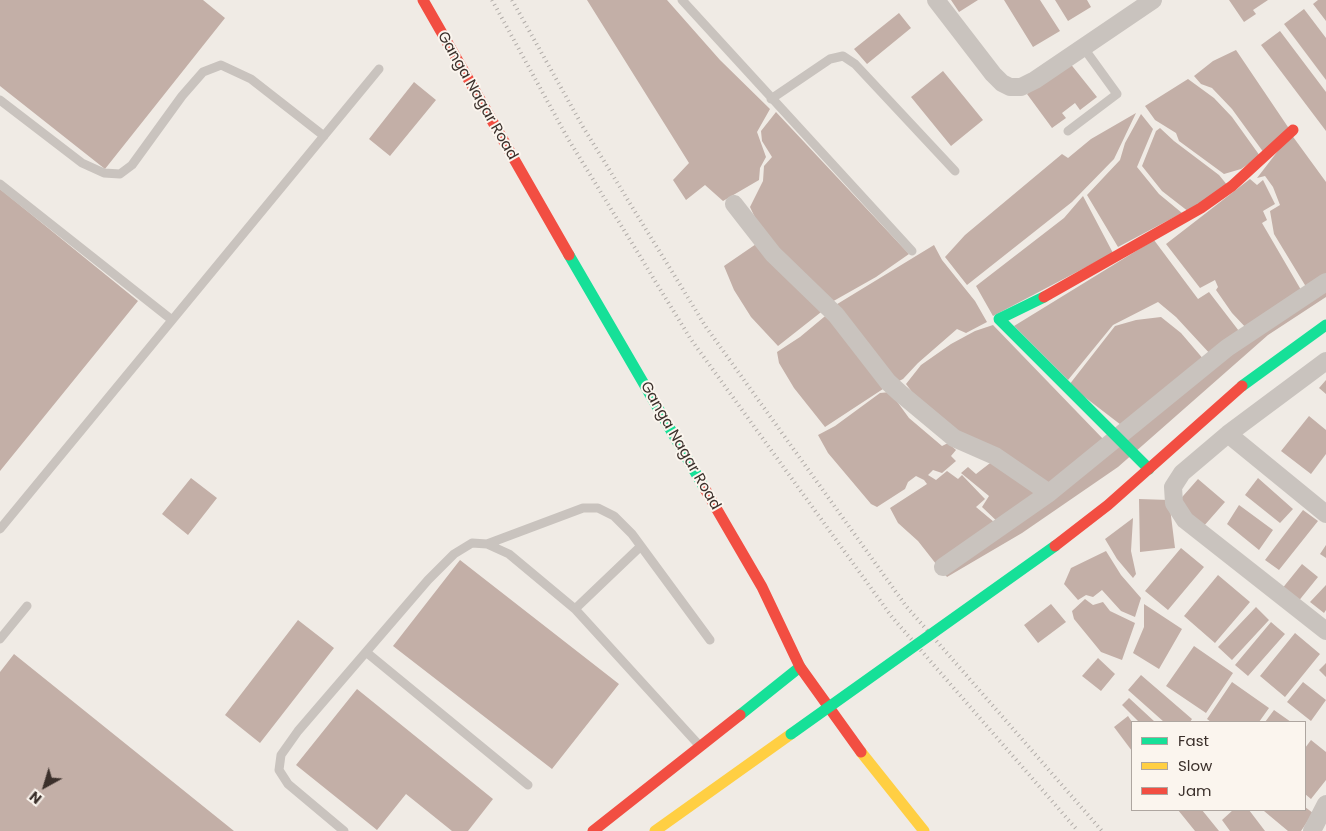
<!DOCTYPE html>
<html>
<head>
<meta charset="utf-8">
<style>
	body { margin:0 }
	#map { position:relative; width:1326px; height:831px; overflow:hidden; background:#f0ebe5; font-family:Poppins,sans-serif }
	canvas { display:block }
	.legend { position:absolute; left:1131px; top:721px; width:175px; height:90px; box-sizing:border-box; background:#fbf5ee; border:1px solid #aea6a0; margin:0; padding:6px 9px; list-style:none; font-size:15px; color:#3b302b }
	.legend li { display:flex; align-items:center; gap:10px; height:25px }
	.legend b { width:25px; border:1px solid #aea6a0 }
	.north { position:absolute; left:20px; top:761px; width:50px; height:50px; -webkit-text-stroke:4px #fbf5ee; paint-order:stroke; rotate:219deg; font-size:14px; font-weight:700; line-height:20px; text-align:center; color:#3b302b }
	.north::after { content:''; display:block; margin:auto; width:18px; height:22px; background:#3b302b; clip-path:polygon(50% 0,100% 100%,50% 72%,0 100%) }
</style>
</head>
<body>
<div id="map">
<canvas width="1326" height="831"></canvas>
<ul class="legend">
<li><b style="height:6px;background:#16e098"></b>Fast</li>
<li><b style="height:6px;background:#ffcf43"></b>Slow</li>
<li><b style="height:6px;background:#f24e42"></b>Jam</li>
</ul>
<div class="north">N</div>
</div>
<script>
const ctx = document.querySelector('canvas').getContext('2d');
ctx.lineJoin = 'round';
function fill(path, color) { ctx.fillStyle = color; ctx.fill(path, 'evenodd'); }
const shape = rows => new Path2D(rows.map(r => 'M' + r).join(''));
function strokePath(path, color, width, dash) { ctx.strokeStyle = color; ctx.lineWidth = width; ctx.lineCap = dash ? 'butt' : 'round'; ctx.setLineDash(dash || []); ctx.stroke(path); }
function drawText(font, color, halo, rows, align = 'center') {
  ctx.font = font + ' Poppins,sans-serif'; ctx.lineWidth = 4; ctx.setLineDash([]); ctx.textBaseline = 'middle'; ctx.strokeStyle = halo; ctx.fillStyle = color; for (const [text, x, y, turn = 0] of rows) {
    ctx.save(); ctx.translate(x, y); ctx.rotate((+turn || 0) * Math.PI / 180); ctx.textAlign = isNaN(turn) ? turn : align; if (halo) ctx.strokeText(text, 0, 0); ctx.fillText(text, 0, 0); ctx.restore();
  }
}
fill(shape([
	[0,0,203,0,225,18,105,169,0,86],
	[587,0,667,0,720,60,770,109,757,132,766,157,760,168,759,180,723,201,705,185,686,200,673,180,689,163],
	[951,0,978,0,959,12],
	[1004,0,1040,0,1060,31,1033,47],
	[1055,0,1087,0,1091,7,1068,21],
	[1229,0,1268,0,1253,10,1256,14,1244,22],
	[1318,0,1326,0,1326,21,1313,4],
	[1304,9,1326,38,1326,80,1284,24],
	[899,13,911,28,867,64,854,49],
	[1280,31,1326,92,1326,131,1261,45],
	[1236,50,1290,130,1264,153,1232,109,1212,88,1201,84,1194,76,1213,61],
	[1069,62,1097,97,1080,110,1075,103,1062,113,1066,118,1052,128,1027,94],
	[943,71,983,120,951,146,911,97],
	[1188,79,1214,98,1232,117,1260,156,1241,169,1224,174,1179,141,1176,133,1155,120,1145,106],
	[414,82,436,100,390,156,369,139],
	[776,112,909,254,876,277,830,303,761,230,750,207,763,181,764,166,772,157,762,141,761,131],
	[1136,113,1114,159,1072,202,967,285,945,257,965,235,1062,154,1068,158,1091,139],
	[1141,114,1153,129,1137,167,1159,194,1182,213,1118,247,1087,195,1120,160,1125,143],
	[1160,128,1174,141,1219,175,1228,186,1189,212,1162,191,1142,166,1156,131],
	[1291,134,1326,182,1326,276,1308,290,1274,234,1270,211,1280,205,1273,187,1265,176,1257,178],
	[1250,179,1257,185,1263,180,1275,204,1263,211,1267,220,1262,223,1304,295,1249,331,1232,313,1216,290,1218,287,1215,280,1200,288,1166,244],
	[0,189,138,301,0,471],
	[1083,196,1113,253,993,316,976,286,1064,218],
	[1154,240,1198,299,1209,292,1242,335,1212,356,1176,317,1158,302,1113,325,1068,380,1014,326],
	[759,242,825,309,778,346,751,317,734,290,724,266],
	[934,245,942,260,975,301,987,322,966,333,957,329,918,363,903,379,893,384,834,306],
	[1326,284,1326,297,1268,335,1118,467,1022,533,947,577,943,572],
	[830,312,886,387,825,427,794,388,779,363,777,352,800,337],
	[1161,317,1181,333,1205,361,1125,428,1069,385,1115,326,1136,320],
	[993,325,1105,441,1051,488,955,435,921,404,906,384,921,365,951,344,975,331],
	[1326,380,1326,394,1319,388],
	[890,392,909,418,942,446,948,443,956,450,951,456,956,461,942,473,933,470,928,475,936,480,947,471,958,479,962,475,985,499,976,507,1000,527,940,569,918,541,898,523,890,508,927,484,924,480,916,476,908,482,905,489,877,507,871,504,828,453,818,435,835,426,880,393],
	[1309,416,1326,430,1326,454,1311,474,1281,451],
	[994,460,1044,493,1002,526,982,507,989,496,961,473,968,467,976,474],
	[191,478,217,498,188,535,162,514],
	[1258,478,1293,509,1280,523,1245,495],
	[1198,479,1225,502,1203,527,1176,504],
	[1139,499,1169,500,1175,548,1140,552],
	[1239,505,1273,530,1259,550,1227,524],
	[1303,510,1318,521,1279,570,1265,560],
	[1133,518,1131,551,1136,574,1133,578,1117,559,1105,539],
	[1326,545,1326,558,1320,554],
	[1181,548,1204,567,1168,610,1145,591],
	[1106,551,1121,575,1141,598,1135,617,1121,611,1102,590,1093,597,1086,595,1078,600,1064,584,1071,568],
	[460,560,619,684,552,769,393,646],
	[1302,564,1318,577,1297,603,1281,590],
	[1218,575,1250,602,1215,643,1184,616],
	[1326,585,1326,610,1324,613,1310,602],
	[1085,599,1093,605,1103,602,1110,611,1135,623,1122,660,1101,652,1074,619,1072,611],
	[1051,604,1066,622,1038,643,1024,625],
	[1144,604,1182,629,1159,669,1133,653,1144,627],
	[1256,607,1269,620,1232,660,1218,647],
	[298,620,334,648,260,743,225,715],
	[1271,622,1285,634,1248,676,1235,665],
	[1295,633,1320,654,1285,697,1260,676],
	[1194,646,1233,673,1206,713,1166,686],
	[14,654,234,831,0,831,0,672],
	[1098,658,1115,674,1101,691,1082,676],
	[1326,663,1326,677,1319,670],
	[1141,675,1192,719,1190,722,1164,722,1128,690],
	[1232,682,1269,708,1259,722,1211,722,1207,719],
	[1303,682,1326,700,1311,721,1287,702],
	[357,689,493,799,468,831,452,831,406,794,377,830,296,765],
	[1129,698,1155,722,1139,722,1122,705],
	[1274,710,1291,722,1265,722],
	[1128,716,1132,722,1132,751,1114,727],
	[1311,740,1326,752,1326,780,1311,799,1305,794,1305,748],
	[1305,807,1313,813,1301,831,1288,831,1264,811,1305,810],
	[1178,810,1202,810,1219,831,1195,831],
	[1233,810,1249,810,1265,831,1230,831,1222,820]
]), '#c3afa7');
strokePath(shape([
	[682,0,912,251],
	[771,99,830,59,843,56,855,64,955,171],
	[0,100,82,163,104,173,120,174,132,165,182,96,203,72,221,65,251,79,324,136],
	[1068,131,1117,94,1083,47],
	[0,184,172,320],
	[0,529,379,69],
	[487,544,583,508,598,508,614,516,632,534,710,640],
	[575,609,641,546],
	[0,639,27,606],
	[366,652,528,785],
	[344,831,288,784,279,770,281,755,298,731,428,580,454,554,472,543,487,544,509,554,575,609,698,744]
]), '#c9c3be', 9);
strokePath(shape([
	[936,0,993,74,1002,83,1010,87,1021,87,1035,80,1153,0],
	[734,204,773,254,836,315,888,382,900,393,954,438,995,456,1049,493],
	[1326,361,1228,434,1182,473,1173,487,1174,503,1185,520,1326,631],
	[1228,434,1326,514],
	[943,567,1049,493,1227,348,1326,282],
	[1312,831,1326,804]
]), '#c9c3be', 18);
strokePath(shape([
	[569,255,705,489],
	[1044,297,999,319,1149,469],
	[740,715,800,667]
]), '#16e098', 11);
strokePath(shape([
	[861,752,924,831],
	[655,831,791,734]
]), '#ffcf43', 11);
strokePath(shape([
	[423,0,569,255],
	[1044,297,1201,208,1232,186,1293,130],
	[705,489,762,587,800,667,861,752],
	[593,831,740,715]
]), '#f24e42', 11);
strokePath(shape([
	[492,0,567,137,690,338,892,617,1078,831],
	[512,0,583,127,706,327,906,606,1102,831]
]), '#b1aca8', 4, [1, 4]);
strokePath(shape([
	[1242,386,1326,325],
	[791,734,1055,546]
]), '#16e098', 11);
strokePath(shape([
	[1055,546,1108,505,1242,386]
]), '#f24e42', 11);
drawText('15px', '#3b302b', '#fbf5ee', [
	["Ganga Nagar Road",477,96,60],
	["Ganga Nagar Road",680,446,60]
]);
</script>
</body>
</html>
